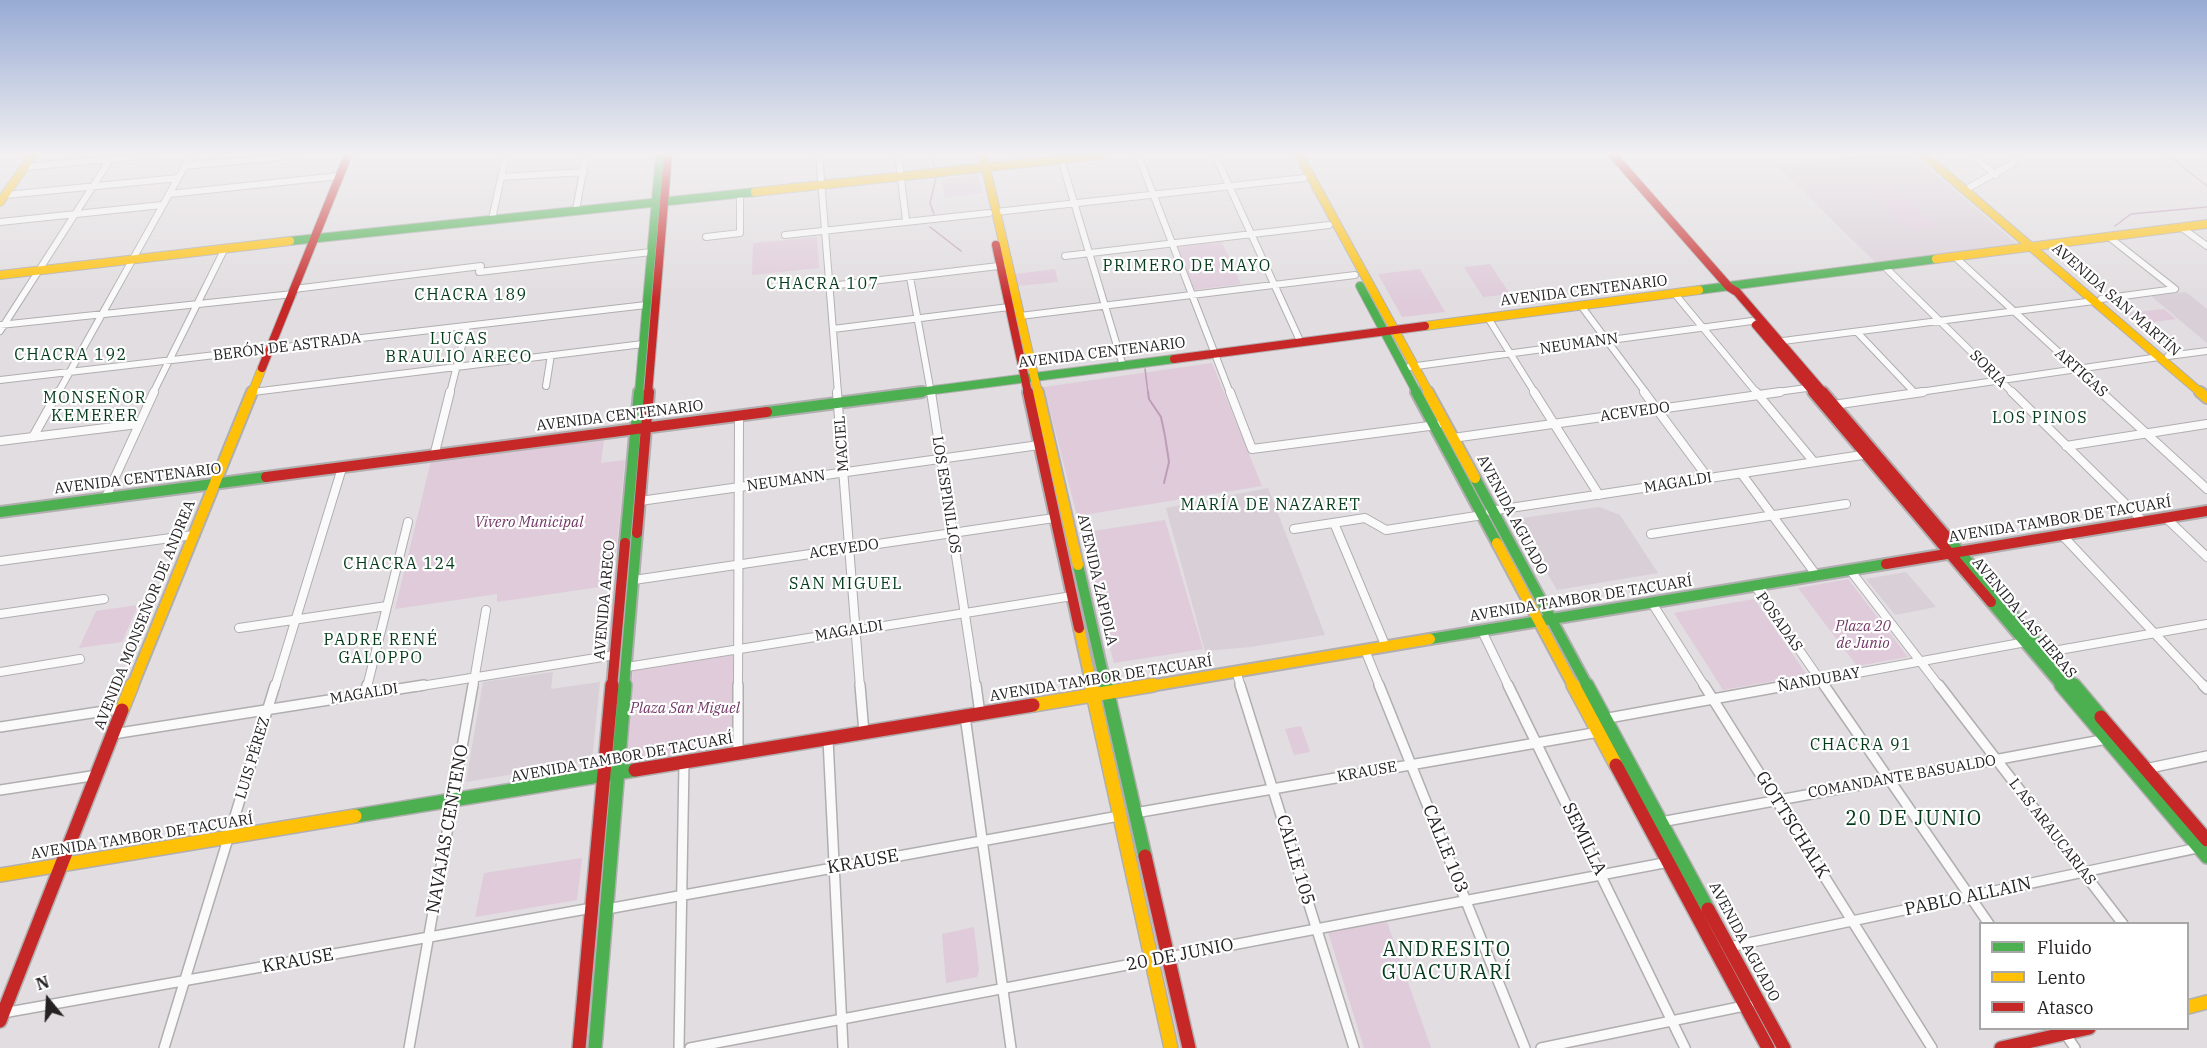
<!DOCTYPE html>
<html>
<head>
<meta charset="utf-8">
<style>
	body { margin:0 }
	#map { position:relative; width:2207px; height:1048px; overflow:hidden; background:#e1dde0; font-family:"IBM Plex Serif",serif }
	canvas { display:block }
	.legend { position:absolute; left:1979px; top:922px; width:210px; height:108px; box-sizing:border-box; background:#fff; border:2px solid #a8a7a7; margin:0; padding:8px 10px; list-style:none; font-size:18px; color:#252224 }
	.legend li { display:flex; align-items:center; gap:12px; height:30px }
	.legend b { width:30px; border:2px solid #a8a7a7 }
	.north { position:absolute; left:18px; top:970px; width:60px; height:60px; -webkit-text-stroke:4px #fff; paint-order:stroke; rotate:342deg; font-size:16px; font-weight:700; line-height:24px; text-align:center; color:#252224 }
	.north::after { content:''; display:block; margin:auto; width:21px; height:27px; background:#252224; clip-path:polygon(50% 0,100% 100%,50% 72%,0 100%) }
</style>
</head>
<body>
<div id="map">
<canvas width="2207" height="1048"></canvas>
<ul class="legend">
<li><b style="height:8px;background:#4caf50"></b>Fluido</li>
<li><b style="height:8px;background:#ffc107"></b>Lento</li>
<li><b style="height:8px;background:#c62828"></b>Atasco</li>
</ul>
<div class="north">N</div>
</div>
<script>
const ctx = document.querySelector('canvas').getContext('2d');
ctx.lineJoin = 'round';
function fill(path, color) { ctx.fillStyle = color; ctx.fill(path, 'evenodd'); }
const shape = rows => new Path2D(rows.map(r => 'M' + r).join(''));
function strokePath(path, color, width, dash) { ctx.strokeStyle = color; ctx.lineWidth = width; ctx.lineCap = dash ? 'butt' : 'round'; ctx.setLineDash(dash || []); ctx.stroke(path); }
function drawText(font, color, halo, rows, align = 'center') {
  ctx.font = font + ' "IBM Plex Serif",serif'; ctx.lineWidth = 4.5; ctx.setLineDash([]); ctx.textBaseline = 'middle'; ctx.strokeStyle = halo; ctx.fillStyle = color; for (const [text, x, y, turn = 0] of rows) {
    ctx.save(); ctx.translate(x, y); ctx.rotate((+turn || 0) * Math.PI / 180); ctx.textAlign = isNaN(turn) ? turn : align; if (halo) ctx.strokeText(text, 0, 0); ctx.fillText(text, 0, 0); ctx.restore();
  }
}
fill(shape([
	[1866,155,1914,155,2017,244,1876,263,1777,166],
	[978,175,982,193,945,198,941,179],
	[2186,292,2207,309,2207,343,2151,296],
	[1268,488,1325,635,1250,647,1205,651,1166,508],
	[1599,507,1620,515,1658,573,1557,590,1515,519],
	[1906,572,1936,607,1895,615,1866,579],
	[553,672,551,689,600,682,592,761,466,782,483,682]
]), '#d9cfd7');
fill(shape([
	[1889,183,1938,227,1913,231,1864,186],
	[817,237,819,268,752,275,753,243],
	[1222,242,1241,284,1194,290,1177,247],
	[1490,264,1510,294,1483,297,1464,267],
	[1055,269,1058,282,1018,286,1015,274],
	[1420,269,1445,312,1402,317,1378,274],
	[2164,309,2176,319,2139,324,2127,313],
	[1212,363,1262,486,1077,516,1044,387],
	[1033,386,1183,1048,1176,1048,1029,387],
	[604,439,601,463,625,460,613,585,497,602,497,594,395,609,431,461],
	[1165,520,1203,649,1114,663,1080,533],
	[1848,579,1908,657,1857,666,1798,588],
	[1754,599,1807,675,1723,690,1674,613],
	[138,605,122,642,79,648,96,611],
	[733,655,734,746,625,766,633,671],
	[1301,726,1310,752,1294,755,1285,729],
	[582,858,577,900,475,917,484,873],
	[1387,922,1431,1048,1364,1048,1328,932],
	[974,927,979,970,977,977,946,983,942,934]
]), '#dfcbda');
strokePath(shape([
	[931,155,935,166],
	[2168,155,2207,186],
	[934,214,930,203,936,178],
	[2115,226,2131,214,2207,207],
	[930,227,961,251],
	[1145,369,1148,393]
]), '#bf9db7', 1.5);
strokePath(shape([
	[1148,392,1149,399,1161,417,1165,436,1169,462,1164,483]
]), '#bf9db7', 2);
const streetFar2 = shape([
	[819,155,838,393],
	[898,155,906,220],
	[1138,155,1230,393],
	[1215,155,1301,343],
	[1972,155,1996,175],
	[1061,159,1123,366],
	[184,166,299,155],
	[25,167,152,155],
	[501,177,584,172],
	[1970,187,2012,164,2017,155],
	[169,194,339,176],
	[6,195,178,178],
	[576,210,586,155],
	[996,212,1304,178],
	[492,219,506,155],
	[0,222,162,205],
	[2182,228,2207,246],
	[785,235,989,213],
	[706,237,740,233,740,194],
	[2109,237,2175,289],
	[1065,256,1329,225],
	[1955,257,2103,393],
	[1885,267,2013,393],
	[479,272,651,252],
	[910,277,931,393],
	[830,286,1007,265],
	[294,289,481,266],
	[1675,294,1757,393],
	[2101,299,2175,289],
	[1582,307,1646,393],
	[1020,316,1355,275],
	[1488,318,1535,393],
	[0,325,293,294],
	[833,329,1009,307],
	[0,331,113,155],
	[1857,332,1915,393],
	[1775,342,2094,301],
	[2168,356,2207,351],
	[1409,367,1752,321],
	[0,380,646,305],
	[546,386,551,355],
	[253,392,643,344],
	[58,393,191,155],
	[153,393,225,248],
	[450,393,467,326],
	[1770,393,1814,387],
	[1913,393,2159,357]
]);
const streetFar1 = shape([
	[837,392,860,687],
	[931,392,976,687],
	[1230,392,1252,449,1437,425],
	[1534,392,1599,495],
	[1644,392,1708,478],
	[1756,392,1814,462],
	[2012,392,2143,521],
	[2101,392,2207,489],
	[1833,405,1923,392],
	[33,437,58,392],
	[1453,438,1780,392],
	[0,441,138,424],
	[2066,446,2207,424],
	[434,456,450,392],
	[1741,473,1817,576],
	[105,499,154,392],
	[640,501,1039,445],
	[1490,511,1869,454],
	[2166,518,2207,557],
	[1334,523,1386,647],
	[1294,529,1365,518,1386,530,1483,515],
	[1651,534,1846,504],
	[2062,535,2205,687],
	[0,561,193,535],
	[1850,570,1940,687],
	[634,580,1054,518],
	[1755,586,1825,687],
	[1652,603,1705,687],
	[0,614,104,599],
	[239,628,387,606],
	[1482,631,1509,687],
	[1365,650,1380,687],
	[2042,653,2207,624],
	[627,667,1072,596],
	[1236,671,1241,687],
	[0,672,80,659],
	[275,687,342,468],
	[367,687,408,522],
	[415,687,615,655],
	[473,687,486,610],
	[738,687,739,416],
	[1781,687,2026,642]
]);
const street = shape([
	[860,685,864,733],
	[976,685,980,714],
	[1240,685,1354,1048],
	[1379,685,1525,1048],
	[1508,685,1685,1048],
	[1704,685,1932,1048],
	[1824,685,1989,924],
	[1939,685,2123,924],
	[2203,685,2207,689],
	[365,694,367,685],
	[965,716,1011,1048],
	[1603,719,1790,685],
	[0,727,124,708],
	[113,734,424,685],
	[828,739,843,1048],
	[738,754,738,685],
	[2145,769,2207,756],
	[0,790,98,775],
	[1135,813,1599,732],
	[1661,822,2107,739],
	[607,909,1119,816],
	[1729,947,2207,846],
	[3,1013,592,908],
	[2064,1032,2075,1048],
	[164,1048,275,685],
	[409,1048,473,685],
	[679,1048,684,763],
	[690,1048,1669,862],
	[1541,1048,1749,1005]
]);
const fastFar2 = shape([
	[290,241,755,192],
	[1360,286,1417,393],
	[1699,290,1936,259],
	[639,393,660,155],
	[911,393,1174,359]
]);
const fastFar1 = shape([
	[1416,392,1497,543],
	[767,412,922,392],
	[1475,478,1588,687],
	[0,512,266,477],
	[1947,537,2075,687],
	[625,543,639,392],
	[1078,565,1106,687],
	[1991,602,2063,687],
	[1430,639,1886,564],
	[624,687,637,533]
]);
const fast = shape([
	[1106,685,1145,856],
	[1587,685,1708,909],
	[2061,685,2207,857],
	[2074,685,2101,717],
	[355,816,635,770],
	[595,1048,625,685]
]);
const slowFar2 = shape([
	[983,155,1038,393],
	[1299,155,1429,393],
	[1924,155,2201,393],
	[755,192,1100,155],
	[0,202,33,155],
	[1936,259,2207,224],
	[0,275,290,241],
	[1425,326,1699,290],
	[252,393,262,368]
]);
const slowFar1 = shape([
	[1038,392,1078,565],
	[1428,392,1475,478],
	[2200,392,2207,398],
	[1497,543,1574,687],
	[1079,628,1092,687],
	[132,687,252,392],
	[1144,687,1430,639]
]);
const slow = shape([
	[1091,685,1171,1048],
	[1573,685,1616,765],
	[1033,705,1153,685],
	[122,710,132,685],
	[0,875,355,816],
	[2188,1007,2207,1002]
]);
const jamFar2 = shape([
	[1613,155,1729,287,1737,292,1824,393],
	[996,245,1028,393],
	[1756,325,1814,393],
	[1174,359,1425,326],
	[262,368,348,155],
	[648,393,668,155]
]);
const jamFar1 = shape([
	[1028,392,1079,628],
	[1813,392,1991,602],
	[1823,392,1947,537],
	[266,477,767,412],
	[637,533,649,392],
	[1886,564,2207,511],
	[612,687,625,543]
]);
const jam = shape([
	[2101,717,2207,840],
	[1616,765,1768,1048],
	[635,770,1033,705],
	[1145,856,1189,1048],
	[1708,909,1784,1048],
	[0,1021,122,710],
	[579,1048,612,685],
	[2001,1048,2089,1028]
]);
strokePath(streetFar2, '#b1aeb0', 8);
strokePath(streetFar1, '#b1aeb0', 10);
strokePath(street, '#b1aeb0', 12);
strokePath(fastFar2, '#b1aeb0', 10);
strokePath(fastFar1, '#b1aeb0', 14);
strokePath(fast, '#b1aeb0', 16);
strokePath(slowFar2, '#b1aeb0', 10);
strokePath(slowFar1, '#b1aeb0', 14);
strokePath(slow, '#b1aeb0', 16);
strokePath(jamFar2, '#b1aeb0', 10);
strokePath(jamFar1, '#b1aeb0', 14);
strokePath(jam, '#b1aeb0', 16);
strokePath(streetFar2, '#fafafa', 6);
strokePath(streetFar1, '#fafafa', 8);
strokePath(street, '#fafafa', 9);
strokePath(fastFar2, '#4caf50', 8);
strokePath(fastFar1, '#4caf50', 10);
strokePath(fast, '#4caf50', 13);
strokePath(slowFar2, '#ffc107', 8);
strokePath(slowFar1, '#ffc107', 10);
strokePath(slow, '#ffc107', 13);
strokePath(jamFar2, '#c62828', 8);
strokePath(jamFar1, '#c62828', 10);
strokePath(jam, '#c62828', 13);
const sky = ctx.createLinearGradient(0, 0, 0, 302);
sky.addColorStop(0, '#97abd4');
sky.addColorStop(0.51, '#f2f0f1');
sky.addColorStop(1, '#f2f0f100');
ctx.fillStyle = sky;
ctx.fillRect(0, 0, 2207, 302);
drawText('15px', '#252224', '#fff', [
	["AVENIDA CENTENARIO",1584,291,-7],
	["AVENIDA SAN MARTÍN",2116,300,41],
	["NEUMANN",1579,344,-8],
	["BERÓN DE ASTRADA",287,347,-7],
	["AVENIDA CENTENARIO",1102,353,-7],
	["SORIA",1988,369,45],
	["ARTIGAS",2081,373,42],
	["ACEVEDO",1635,412,-8],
	["AVENIDA CENTENARIO",620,416,-7],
	["MACIEL",842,444,-94],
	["AVENIDA CENTENARIO",138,479,-7],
	["NEUMANN",786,481,-8],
	["MAGALDI",1678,483,-9],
	["LOS ESPINILLOS",946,495,81],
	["AVENIDA AGUADO",1512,515,62],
	["AVENIDA TAMBOR DE TACUARÍ",2060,520,-9],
	["ACEVEDO",844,549,-8],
	["AVENIDA ZAPIOLA",1097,580,77],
	["AVENIDA TAMBOR DE TACUARÍ",1581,599,-9],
	["AVENIDA ARECO",605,600,-85],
	["AVENIDA MONSEÑOR DE ANDREA",145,615,-68],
	["AVENIDA LAS HERAS",2024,618,50],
	["POSADAS",1779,622,55],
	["MAGALDI",849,631,-9],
	["AVENIDA TAMBOR DE TACUARÍ",1101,679,-9],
	["ÑANDUBAY",1819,680,-10],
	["MAGALDI",364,694,-9],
	["LUIS PÉREZ",253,758,-73],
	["AVENIDA TAMBOR DE TACUARÍ",622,758,-10],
	["KRAUSE",1367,772,-10],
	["COMANDANTE BASUALDO",1902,777,-10],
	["L AS ARAUCARIAS",2052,832,52],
	["AVENIDA TAMBOR DE TACUARÍ",142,837,-9],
	["AVENIDA AGUADO",1744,942,62]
]);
drawText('italic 15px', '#713765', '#fff', [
	["Vivero Municipal",529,523],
	["Plaza 20",1863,627],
	["de Junio",1863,644],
	["Plaza San Miguel",685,709]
]);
ctx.letterSpacing = '1.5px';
drawText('16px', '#033b1a', '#fff', [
	["PRIMERO DE MAYO",1187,266],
	["CHACRA 107",823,284],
	["CHACRA 189",471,295],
	["LUCAS",459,339],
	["BRAULIO ARECO",459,357],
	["CHACRA 192",71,355],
	["MONSEÑOR",95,398],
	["KEMERER",95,416],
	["LOS PINOS",2040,418],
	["MARÍA DE NAZARET",1271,505],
	["CHACRA 124",400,564],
	["SAN MIGUEL",846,584],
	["PADRE RENÉ",381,640],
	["GALOPPO",381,658],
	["CHACRA 91",1861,745]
]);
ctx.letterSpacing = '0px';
drawText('18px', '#252224', '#fff', [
	["GOTTSCHALK",1792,825,58],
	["NAVAJAS CENTENO",448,829,-80],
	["SEMILLA",1584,839,64],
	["CALLE 103",1445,849,68],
	["CALLE 105",1295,860,73],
	["KRAUSE",863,862,-10],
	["PABLO ALLAIN",1968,897,-12],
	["20 DE JUNIO",1180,955,-11],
	["KRAUSE",298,961,-10]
]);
ctx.letterSpacing = '1.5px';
drawText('20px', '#033b1a', '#fff', [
	["20 DE JUNIO",1914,819],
	["ANDRESITO",1447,950],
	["GUACURARÍ",1447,973]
]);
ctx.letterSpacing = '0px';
</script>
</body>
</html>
